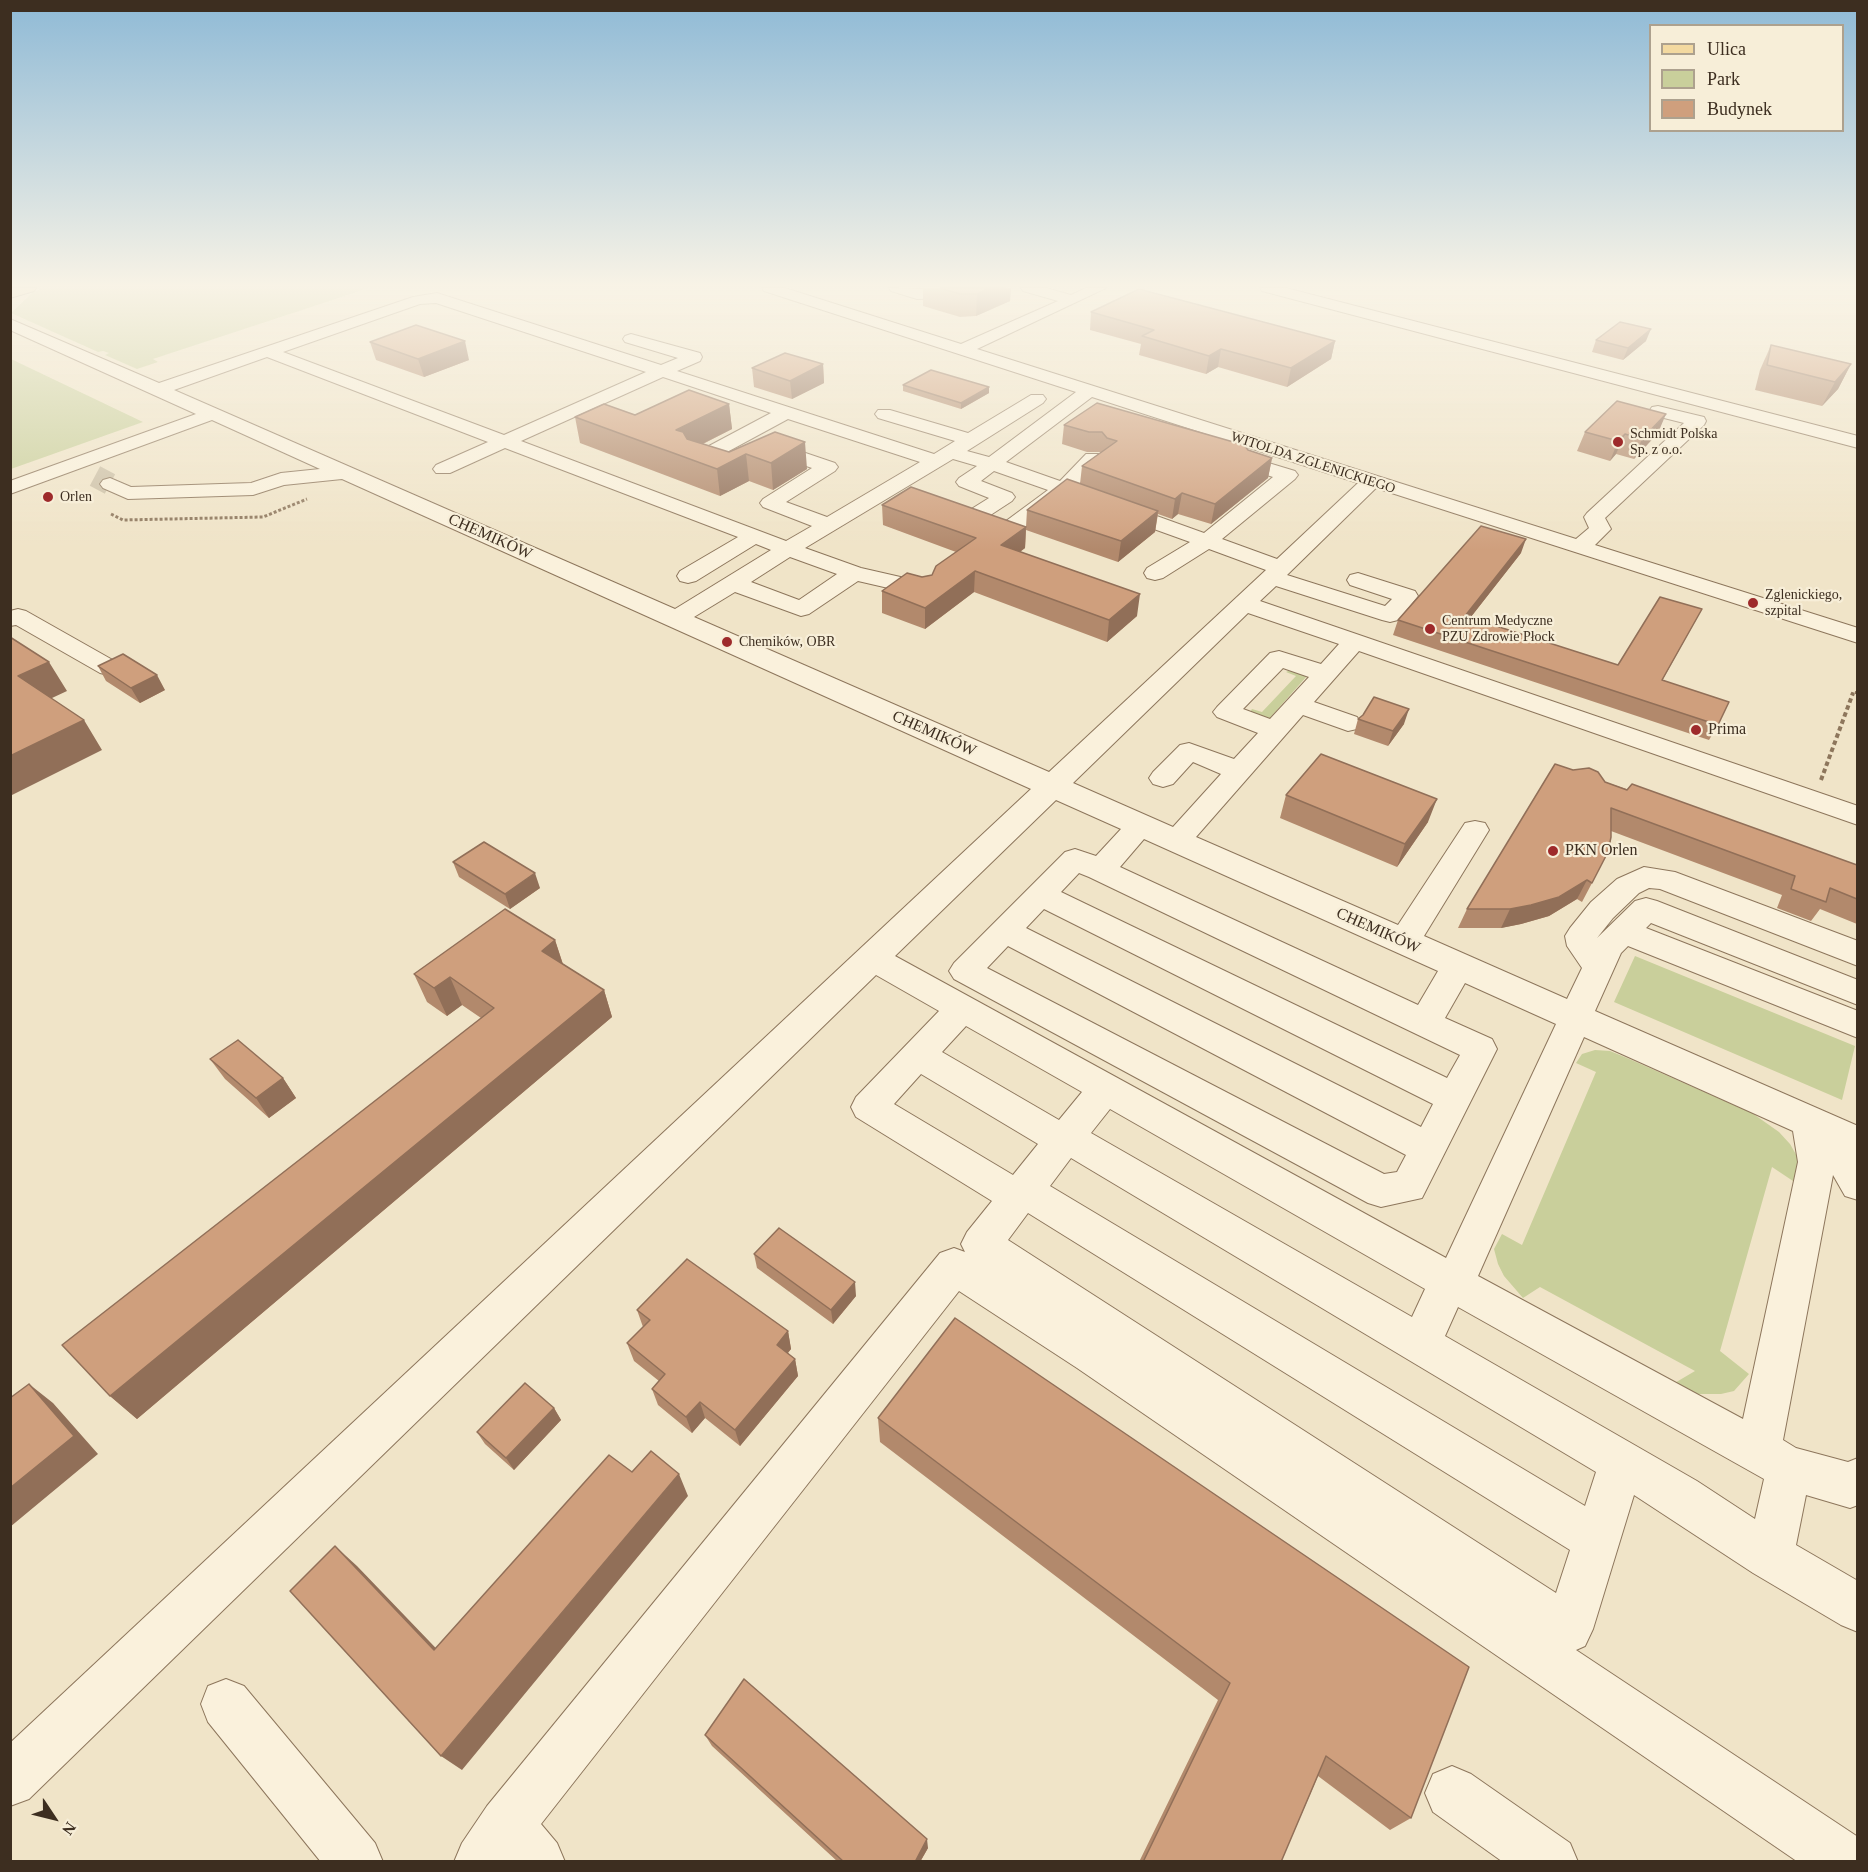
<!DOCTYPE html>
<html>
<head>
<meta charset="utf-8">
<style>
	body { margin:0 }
	#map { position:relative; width:1868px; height:1872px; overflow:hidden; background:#f0e4c8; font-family:Georgia,serif }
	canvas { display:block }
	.frame { position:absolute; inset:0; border:12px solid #3d2e20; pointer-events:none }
	.legend { position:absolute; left:1649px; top:24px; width:195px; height:108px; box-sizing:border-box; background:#f7eed8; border:2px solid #ada18e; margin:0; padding:8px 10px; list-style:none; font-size:18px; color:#3d2e20 }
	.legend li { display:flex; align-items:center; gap:12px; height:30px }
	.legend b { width:30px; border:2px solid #ada18e }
	.north { position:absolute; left:24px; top:1788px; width:60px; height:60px; -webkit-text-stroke:4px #f7eed8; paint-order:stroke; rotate:125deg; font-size:16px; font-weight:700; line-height:24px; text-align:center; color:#3d2e20 }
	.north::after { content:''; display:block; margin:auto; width:21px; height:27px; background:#3d2e20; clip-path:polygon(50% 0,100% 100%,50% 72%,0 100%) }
</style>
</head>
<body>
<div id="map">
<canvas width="1868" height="1872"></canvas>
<div class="frame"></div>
<ul class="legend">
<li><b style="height:8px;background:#f3d9a0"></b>Ulica</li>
<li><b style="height:16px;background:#c9cf9b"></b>Park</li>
<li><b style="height:16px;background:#cf9f7d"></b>Budynek</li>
</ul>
<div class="north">N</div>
</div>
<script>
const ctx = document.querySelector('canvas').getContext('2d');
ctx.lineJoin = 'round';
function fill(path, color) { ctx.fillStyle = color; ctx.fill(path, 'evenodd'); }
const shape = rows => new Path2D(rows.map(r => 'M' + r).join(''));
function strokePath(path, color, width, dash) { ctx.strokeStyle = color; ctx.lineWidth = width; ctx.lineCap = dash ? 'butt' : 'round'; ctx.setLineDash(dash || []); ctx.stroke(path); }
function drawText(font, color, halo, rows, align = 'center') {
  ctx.font = font + ' Georgia,serif'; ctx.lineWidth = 4.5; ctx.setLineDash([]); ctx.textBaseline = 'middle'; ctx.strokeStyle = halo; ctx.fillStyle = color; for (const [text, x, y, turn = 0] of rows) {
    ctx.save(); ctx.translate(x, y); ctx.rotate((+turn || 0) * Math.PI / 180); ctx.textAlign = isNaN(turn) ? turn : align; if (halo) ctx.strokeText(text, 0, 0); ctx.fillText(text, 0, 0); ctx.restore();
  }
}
fill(shape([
	[43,288,369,288,153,359,158,362,137,369,105,355,109,353,103,351,98,352,11,313,33,292],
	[11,359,143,422,11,469],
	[1292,669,1307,676,1268,720,1250,712,1252,709,1262,712,1296,676,1286,672],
	[1635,956,1855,1046,1842,1100,1614,1002],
	[1595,1050,1610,1051,1627,1058,1752,1113,1779,1132,1790,1144,1798,1158,1799,1185,1772,1167,1720,1351,1749,1374,1734,1391,1721,1394,1698,1394,1673,1384,1695,1371,1540,1287,1523,1298,1504,1276,1498,1264,1494,1249,1502,1234,1522,1245,1596,1072,1576,1063,1582,1054]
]), '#c9cf9b');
strokePath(shape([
	[95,476,110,484]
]), '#ccc0a6', 22, [22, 11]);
const minor = shape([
	[762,288,785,288,961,344,1058,301,1023,291,1021,288,1046,288,1071,295,1086,288,1106,288,977,349,1576,539,1589,528,1584,517,1587,513,1684,423,1652,415,1649,411,1652,407,1658,406,1704,417,1706,421,1704,425,1605,518,1611,529,1595,545,1858,628,1858,643,1376,488,1287,575,1385,606,1392,599,1350,585,1347,580,1350,575,1358,573,1415,591,1418,596,1398,620,1390,622,1382,620,1276,586,1260,601,1858,806,1858,825,1359,651,1314,702,1357,717,1361,723,1357,729,1348,731,1303,715,1196,837,1398,925,1465,823,1475,821,1485,823,1489,830,1424,936,1567,999,1582,968,1567,946,1565,936,1570,928,1591,902,1617,879,1644,867,1675,872,1858,941,1858,966,1660,889,1649,888,1639,893,1613,918,1597,938,1635,901,1646,898,1657,901,1858,980,1858,1005,1651,923,1646,928,1858,1011,1858,1038,1628,946,1621,953,1595,1011,1858,1126,1858,1200,1845,1196,1833,1175,1783,1440,1796,1448,1848,1462,1858,1458,1858,1505,1850,1508,1806,1495,1796,1545,1858,1581,1858,1632,1841,1625,1753,1573,1634,1495,1593,1629,1585,1646,1576,1650,1858,1837,1858,1862,1798,1862,1077,1368,959,1291,541,1824,557,1843,565,1862,454,1862,462,1843,487,1806,940,1253,954,1248,965,1252,961,1244,967,1232,992,1201,856,1117,851,1107,856,1097,939,1011,876,975,29,1799,10,1806,10,1743,1031,789,342,479,284,485,253,495,128,499,103,488,100,484,103,480,110,478,131,487,251,483,281,473,320,469,212,420,10,494,10,481,196,414,10,330,10,319,159,383,413,297,437,293,661,365,678,358,625,342,623,339,625,336,631,334,700,353,702,357,700,361,677,371,934,454,955,441,878,418,875,414,878,410,890,410,968,433,1031,395,1043,395,1046,399,1043,403,967,451,989,457,1076,392,764,291,762,288],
	[436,303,646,372,504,435,283,352,420,304,436,303],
	[267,357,488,442,436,465,433,469,436,473,450,473,505,448,738,537,680,571,677,576,680,581,688,583,696,581,756,544,771,550,675,609,174,390,267,357],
	[663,377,771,413,692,455,689,459,692,463,718,471,725,469,728,465,725,461,716,458,788,419,920,462,827,517,786,502,835,471,838,467,835,463,776,443,759,450,756,454,759,458,766,460,777,456,812,468,763,499,760,503,763,507,812,526,786,541,521,441,663,377],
	[1092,397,1358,483,1277,559,1222,539,1295,479,1298,475,1295,471,1252,458,1245,460,1242,464,1245,468,1273,477,1204,533,1076,487,1100,462,1103,458,1100,454,1086,454,1060,481,1006,462,1092,397],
	[953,459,977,466,959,478,956,482,959,486,989,498,965,513,962,517,965,521,1009,535,1017,534,1065,497,1190,542,1147,568,1144,573,1147,578,1155,580,1163,578,1209,549,1266,570,1049,772,694,617,735,592,801,616,809,614,858,581,923,596,931,594,934,589,931,584,861,568,805,548,953,459],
	[994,471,1048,490,1006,521,989,516,1012,501,1015,497,1012,493,981,481,994,471],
	[790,557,837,574,799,600,751,582,790,557],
	[1248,613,1339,644,1321,664,1279,651,1270,653,1217,707,1213,712,1217,717,1258,733,1234,759,1189,743,1180,745,1153,772,1149,778,1153,784,1163,787,1173,784,1193,762,1221,774,1173,827,1073,783,1248,613],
	[1283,668,1309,677,1270,719,1243,709,1283,668],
	[1056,800,1121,829,1096,856,1075,849,1065,852,954,963,949,971,954,979,1368,1203,1381,1207,1422,1198,1497,1049,1492,1039,1445,1018,1465,983,1556,1024,1446,1258,895,956,1056,800],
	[1144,839,1438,971,1418,1005,1120,867,1144,839],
	[1079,873,1089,877,1460,1055,1447,1078,1061,892,1079,873],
	[1044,909,1433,1104,1421,1127,1026,928,1044,909],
	[1008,946,1406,1155,1397,1172,1384,1174,987,968,1008,946],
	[966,1026,1082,1092,1059,1120,942,1052,966,1026],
	[1584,1037,1793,1131,1798,1162,1743,1419,1478,1276,1584,1037],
	[921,1074,1038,1144,1013,1175,894,1104,921,1074],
	[1110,1109,1425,1289,1412,1317,1091,1133,1110,1109],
	[1071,1158,1596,1472,1585,1506,1050,1186,1071,1158],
	[1028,1213,1570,1550,1556,1593,1008,1240,1028,1213],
	[1458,1307,1764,1479,1755,1519,1697,1481,1445,1336,1458,1307],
	[889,288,918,289,1005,288,989,297,917,299,891,291,889,288],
	[1260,288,1286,288,1858,436,1858,448,1262,291,1260,288],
	[18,609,26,611,118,663,121,668,118,673,109,675,100,673,16,625,10,626,10,611,18,609],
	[226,1679,244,1686,375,1843,383,1862,321,1862,208,1722,201,1704,208,1686,226,1679],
	[1452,1766,1471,1774,1570,1843,1578,1862,1503,1862,1433,1812,1425,1793,1433,1774,1452,1766]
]);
const major = shape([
	[10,288,36,288,34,291,10,298,10,288]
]);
strokePath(minor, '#8d765c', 2);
strokePath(major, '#5b4430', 2);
strokePath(shape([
	[111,514,123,520,263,517,307,499],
	[1852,695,1853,692,1858,693]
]), '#8d765c', 3, [3, 2]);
strokePath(shape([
	[1821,780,1853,693]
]), '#8d765c', 4, [4.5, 3]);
fill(minor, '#faf1dc');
fill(major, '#f3d9a0');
fill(shape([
	[923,288,1011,288,1010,301,976,316,960,317,923,306],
	[1091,312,1335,341,1331,359,1287,387,1218,367,1206,374,1139,355,1141,344,1090,330],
	[1596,340,1646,341,1623,360,1592,352],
	[370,342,469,360,424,377,376,360],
	[1771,345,1851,364,1838,389,1822,406,1755,390,1760,370],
	[823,364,824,383,792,399,754,387,752,368],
	[903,385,989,387,989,393,961,409,903,391],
	[729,404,732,429,703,444,729,452,775,432,807,469,773,490,749,481,720,496,580,443,575,417,635,415],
	[1064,425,1248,450,1272,458,1268,478,1211,524,1178,514,1172,519,1158,514,1155,532,1118,562,1026,530,1025,548,1020,552,1137,616,1107,642,974,592,925,629,882,613,882,591,922,577,932,575,956,552,883,525,882,505,1026,527,1027,510,1080,484,1082,466,1101,452,1087,452,1062,444],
	[1585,432,1658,433,1634,459,1616,454,1610,461,1577,451],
	[1521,553,1470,618,1618,665,1702,609,1662,681,1718,725,1709,740,1393,635,1398,620],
	[98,666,165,690,140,703,106,681],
	[1358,719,1404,724,1388,746,1354,734],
	[1605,782,1857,865,1857,924,1820,909,1811,921,1777,908,1782,895,1611,831,1592,883,1582,902,1577,899,1549,916,1521,924,1501,928,1458,928,1467,909],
	[1286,795,1428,822,1397,867,1280,818],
	[453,862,540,888,510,909,459,877],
	[555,940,563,964,604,990,612,1017,137,1419,110,1396,481,1018,462,1005,447,1016,427,1002,414,974],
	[210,1059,283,1078,296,1098,269,1118,225,1079],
	[754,1254,856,1296,833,1324,757,1268],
	[637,1310,788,1331,791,1349,788,1353,795,1359,798,1376,740,1446,705,1418,692,1433,658,1405,652,1389,659,1381,634,1361,627,1343,643,1327],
	[554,1408,561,1420,514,1470,485,1444,477,1432],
	[878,1418,1411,1818,1390,1830,1318,1776,1281,1862,1139,1862,1218,1700,880,1442],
	[705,1735,928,1848,920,1862,838,1862,712,1746]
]), '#b2896c');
fill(shape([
	[989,288,1011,288,1010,301,976,316,977,294],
	[1651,329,1646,341,1623,360,1628,348],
	[465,341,469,360,424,377,418,359],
	[1335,341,1331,359,1287,387,1291,368],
	[1221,349,1218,367,1206,374,1209,356],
	[823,364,824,383,792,399,790,381],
	[1851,364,1838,389,1822,406,1835,382],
	[989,387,989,393,961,409,961,403],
	[729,404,732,429,680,455,676,430],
	[1666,414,1658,433,1634,459,1642,439],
	[1625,434,1616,454,1610,461,1618,441],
	[805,442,807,469,773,490,771,463],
	[746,454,749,481,720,496,717,469],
	[1272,458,1268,478,1211,524,1215,504],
	[1182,493,1178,514,1172,519,1175,499],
	[1158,511,1155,532,1118,562,1121,541],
	[1026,527,1025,548,1000,566,1001,545],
	[1526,539,1521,553,1460,631,1465,616],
	[975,571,974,592,925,629,925,608],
	[1140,594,1137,616,1107,642,1109,620],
	[49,662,67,691,37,705,18,676],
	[157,675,165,690,140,703,131,688],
	[1409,709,1404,724,1388,746,1393,731],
	[84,720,102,750,10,796,10,756],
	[1437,799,1428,822,1397,867,1405,844],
	[535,873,540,888,510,909,505,894],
	[1587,880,1577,899,1549,916,1521,924,1501,928,1510,909],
	[555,940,564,968,542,951],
	[450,977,462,1005,447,1016,434,988],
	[604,990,612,1017,137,1419,110,1396],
	[283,1078,296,1098,269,1118,256,1098],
	[855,1282,856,1296,833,1324,831,1310],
	[788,1331,791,1349,780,1362,777,1345],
	[795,1359,798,1376,740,1446,735,1430],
	[29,1384,53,1403,98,1454,10,1527,10,1488],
	[700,1402,705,1418,692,1433,686,1417],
	[554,1408,561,1420,514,1470,506,1458],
	[679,1474,688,1496,462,1770,441,1756],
	[335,1546,357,1566,454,1667,434,1650],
	[927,1839,928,1848,920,1862,915,1862]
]), '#916f58');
const building = shape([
	[940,288,989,288,977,294,960,294,940,288],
	[1139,289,1335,341,1291,368,1221,349,1209,356,1142,336,1154,330,1091,312,1139,289],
	[1620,322,1651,329,1628,348,1596,340,1620,322],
	[416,325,465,341,418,359,370,342,416,325],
	[1771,345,1851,364,1835,382,1767,365,1771,345],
	[785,353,823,364,790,381,752,368,785,353],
	[931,370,989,387,961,403,903,385,931,370],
	[689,390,729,404,676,430,683,432,687,439,729,452,775,432,805,442,771,463,746,454,717,469,575,417,604,404,635,415,689,390],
	[1617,401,1666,414,1642,439,1625,434,1618,441,1585,432,1617,401],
	[1097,403,1244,445,1248,450,1272,458,1215,504,1182,493,1175,499,1082,466,1117,441,1107,438,1102,432,1089,432,1064,425,1097,403],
	[1067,479,1158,511,1121,541,1027,510,1067,479],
	[911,487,1026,527,1001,545,1140,594,1109,620,975,571,925,608,882,591,907,573,922,577,932,575,936,566,976,538,882,505,911,487],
	[1481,526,1526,539,1465,616,1618,665,1660,597,1702,609,1662,680,1729,702,1718,725,1398,620,1481,526],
	[10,637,49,662,18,676,84,720,10,756,10,637],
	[123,654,157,675,131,688,98,666,123,654],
	[1374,697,1409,709,1393,731,1358,719,1363,715,1374,697],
	[1321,754,1437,799,1405,844,1286,795,1321,754],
	[1555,764,1573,770,1589,768,1598,772,1605,782,1627,790,1632,784,1857,865,1857,899,1830,888,1826,902,1791,889,1795,876,1611,808,1611,837,1608,852,1592,883,1587,880,1559,897,1531,905,1510,909,1467,909,1555,764],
	[484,842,535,873,505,894,453,862,484,842],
	[505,909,555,940,542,951,604,990,110,1396,62,1345,494,1008,450,977,434,988,414,974,505,909],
	[238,1040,283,1078,256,1098,210,1059,238,1040],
	[779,1228,855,1282,831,1310,754,1254,779,1228],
	[687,1259,788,1331,777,1345,795,1359,735,1430,700,1402,686,1417,652,1389,665,1374,627,1343,650,1320,637,1310,687,1259],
	[955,1318,1469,1667,1411,1818,1326,1756,1281,1862,1143,1862,1230,1683,878,1418,955,1318],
	[525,1383,554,1408,506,1458,477,1432,525,1383],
	[29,1384,74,1436,10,1488,10,1398,29,1384],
	[651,1451,679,1474,441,1756,290,1591,335,1546,434,1650,609,1455,632,1472,651,1451],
	[744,1679,927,1839,915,1862,844,1862,705,1735,744,1679]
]);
fill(building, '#cf9f7d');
strokePath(building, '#916f58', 1.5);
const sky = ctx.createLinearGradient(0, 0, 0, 550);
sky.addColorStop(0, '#8fbad6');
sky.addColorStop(0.52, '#f8f3e6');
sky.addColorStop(1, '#f8f3e600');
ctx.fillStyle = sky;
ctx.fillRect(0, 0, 1868, 550);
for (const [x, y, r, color] of [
	[1618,442,6,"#9e2a2b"],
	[48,497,6,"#9e2a2b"],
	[1753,603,6,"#9e2a2b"],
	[1430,629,6,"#9e2a2b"],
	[727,642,6,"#9e2a2b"],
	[1696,730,6,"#9e2a2b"],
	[1553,851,6,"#9e2a2b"]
]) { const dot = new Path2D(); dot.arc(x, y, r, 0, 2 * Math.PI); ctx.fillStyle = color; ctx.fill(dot); strokePath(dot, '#f7eed8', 2); }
drawText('14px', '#3d2e20', '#f7eed8', [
	["Schmidt Polska",1630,434],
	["Sp. z o.o.",1630,450],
	["Orlen",60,497],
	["Zglenickiego,",1765,595],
	["szpital",1765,611],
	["Centrum Medyczne",1442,621],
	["PZU Zdrowie Płock",1442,637],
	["Chemików, OBR",739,642]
], 'left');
drawText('14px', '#3d2e20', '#f7eed8', [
	["WITOLDA ZGLENICKIEGO",1313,463,18]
]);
drawText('16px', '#3d2e20', '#f7eed8', [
	["CHEMIKÓW",490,537,24],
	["CHEMIKÓW",934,734,24],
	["CHEMIKÓW",1378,931,24]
]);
drawText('16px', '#3d2e20', '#f7eed8', [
	["Prima",1708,730],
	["PKN Orlen",1565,851]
], 'left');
</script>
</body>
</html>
